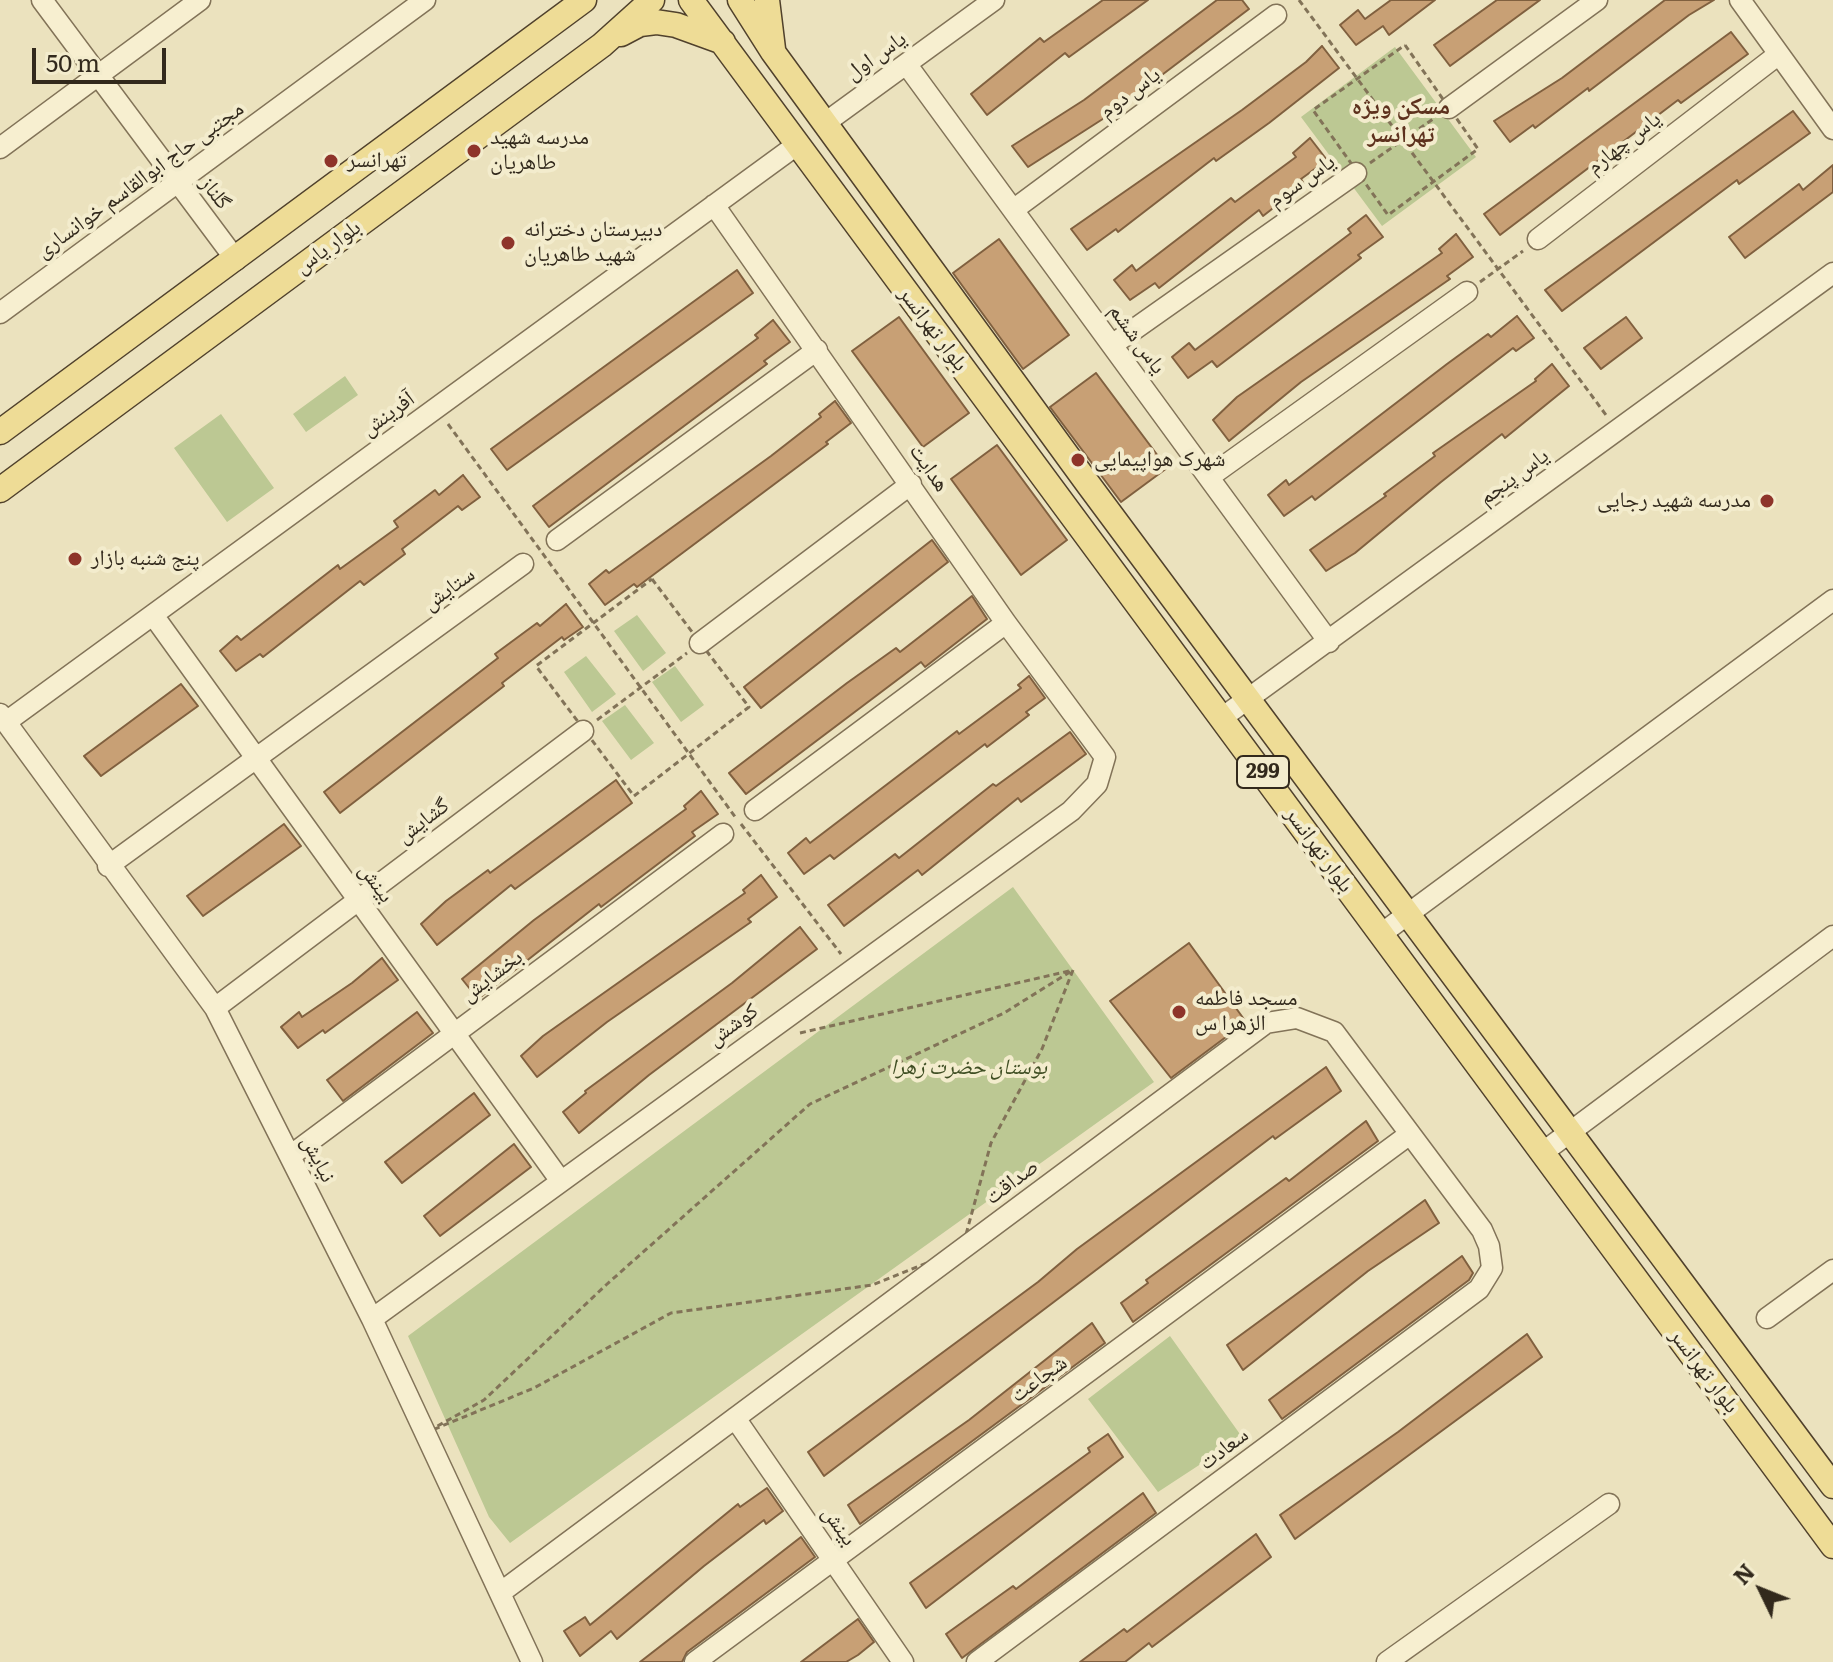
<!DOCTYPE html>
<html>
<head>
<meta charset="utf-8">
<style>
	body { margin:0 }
	#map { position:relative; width:1833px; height:1662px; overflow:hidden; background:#ebe2be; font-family:Literata,serif }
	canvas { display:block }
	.north { position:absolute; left:1721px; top:1550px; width:80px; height:80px; -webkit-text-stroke:6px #f3eccd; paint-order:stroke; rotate:313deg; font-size:22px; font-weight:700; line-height:32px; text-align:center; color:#32291c }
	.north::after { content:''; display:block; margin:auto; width:28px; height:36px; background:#32291c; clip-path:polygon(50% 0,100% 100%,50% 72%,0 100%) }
	.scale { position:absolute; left:32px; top:48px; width:134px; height:36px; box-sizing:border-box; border:4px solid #32291c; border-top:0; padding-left:10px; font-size:24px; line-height:28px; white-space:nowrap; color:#32291c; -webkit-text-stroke:6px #f3eccd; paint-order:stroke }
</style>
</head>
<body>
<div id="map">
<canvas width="1833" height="1662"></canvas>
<div class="north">N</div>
<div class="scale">50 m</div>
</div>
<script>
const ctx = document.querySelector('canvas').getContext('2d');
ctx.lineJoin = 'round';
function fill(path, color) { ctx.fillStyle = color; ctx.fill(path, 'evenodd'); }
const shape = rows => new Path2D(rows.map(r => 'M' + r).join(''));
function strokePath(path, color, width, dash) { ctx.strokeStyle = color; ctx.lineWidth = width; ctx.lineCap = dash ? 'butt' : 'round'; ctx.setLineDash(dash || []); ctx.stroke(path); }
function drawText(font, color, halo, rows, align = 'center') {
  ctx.font = font + ' Literata,"Noto Naskh Arabic",serif'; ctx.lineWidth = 8; ctx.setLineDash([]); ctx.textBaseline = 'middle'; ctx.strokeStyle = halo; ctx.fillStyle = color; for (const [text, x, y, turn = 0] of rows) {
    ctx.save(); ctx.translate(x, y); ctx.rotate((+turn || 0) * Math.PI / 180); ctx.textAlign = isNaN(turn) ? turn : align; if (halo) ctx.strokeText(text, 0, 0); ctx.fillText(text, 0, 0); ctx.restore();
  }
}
fill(shape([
	[1395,47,1476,157,1382,226,1301,117],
	[345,376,358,395,306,432,293,414],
	[221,414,274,488,227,522,174,448],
	[637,615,666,653,643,671,614,631],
	[586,656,616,694,592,712,564,672],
	[675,666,704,705,681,722,652,682],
	[625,705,654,743,631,760,602,721],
	[1013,887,1154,1082,510,1543,489,1517,408,1336],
	[1170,1336,1242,1437,1158,1492,1088,1399]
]), '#bcc893');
const building = shape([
	[1103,0,1148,0,1069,57,1065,53,987,115,971,94,1040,38,1044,42,1103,0],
	[1217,0,1242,0,1249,9,1109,115,1028,167,1012,146,1084,100,1217,0],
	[1391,0,1435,0,1389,35,1383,26,1356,45,1340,25,1358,10,1365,19,1391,0],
	[1497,0,1540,0,1450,66,1434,45,1497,0],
	[1665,0,1714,0,1689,15,1589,91,1588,88,1535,128,1533,125,1510,142,1494,121,1562,78,1665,0],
	[1731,32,1748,54,1681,103,1678,100,1500,235,1484,214,1731,32],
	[1322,46,1339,68,1269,123,1216,161,1214,158,1118,232,1116,229,1087,250,1071,229,1242,110,1306,62,1322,46],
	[1793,111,1810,133,1739,184,1737,180,1562,311,1545,290,1793,111],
	[1310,138,1327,160,1301,179,1304,184,1263,216,1259,210,1159,288,1155,283,1130,300,1114,280,1132,265,1136,271,1231,198,1235,202,1296,157,1293,153,1310,138],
	[1833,165,1833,192,1745,258,1729,237,1799,184,1803,190,1833,165],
	[1366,215,1383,237,1358,255,1361,258,1217,367,1212,361,1188,378,1172,357,1189,343,1195,350,1351,233,1348,229,1366,215],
	[1456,234,1473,257,1447,276,1450,279,1301,382,1229,441,1213,420,1237,397,1442,253,1439,249,1456,234],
	[999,239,1069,335,1023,369,953,273,999,239],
	[737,270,753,293,507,470,491,449,737,270],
	[1517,316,1534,338,1516,351,1513,348,1315,500,1312,496,1284,516,1268,495,1286,480,1289,485,1447,364,1488,334,1491,337,1517,316],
	[899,317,969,413,923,447,852,351,899,317],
	[1626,317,1642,338,1601,369,1584,348,1626,317],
	[773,320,790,342,764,361,767,364,549,527,533,506,758,338,755,335,773,320],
	[1552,364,1569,386,1505,438,1502,434,1441,482,1355,553,1326,571,1310,550,1386,496,1384,494,1435,456,1433,453,1536,381,1535,379,1552,364],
	[1096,373,1167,468,1121,502,1050,407,1096,373],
	[835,401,851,423,826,442,828,444,637,587,634,584,605,605,589,584,606,570,609,573,771,456,821,417,819,414,835,401],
	[997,445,1067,540,1021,575,951,479,997,445],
	[463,475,480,497,462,510,458,506,402,549,405,554,364,585,360,581,263,657,260,654,236,671,220,651,237,636,241,640,338,565,340,569,398,527,394,521,435,490,439,495,463,475],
	[932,540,948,562,761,708,744,687,932,540],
	[972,596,987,619,925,667,921,662,746,794,729,773,847,683,896,648,900,652,972,596],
	[566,604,583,627,564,640,562,637,502,683,504,686,340,813,324,792,498,658,495,654,537,623,540,626,566,604],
	[1029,676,1045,698,1026,712,1029,715,987,747,985,744,834,859,830,855,804,874,788,853,806,838,810,843,957,731,959,734,1021,688,1018,685,1029,676],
	[181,684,198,706,101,776,84,756,181,684],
	[1070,732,1086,754,1021,802,1018,798,922,875,918,870,844,926,828,905,895,854,899,858,993,784,996,786,1070,732],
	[616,780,632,803,515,889,511,885,437,945,421,924,446,901,488,870,490,873,616,780],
	[701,791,718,814,692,832,695,836,601,907,599,904,478,999,462,979,534,920,686,809,684,806,701,791],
	[284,824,301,846,203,916,187,896,284,824],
	[761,875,777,897,748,919,751,922,607,1022,537,1077,521,1056,543,1036,745,893,743,890,761,875],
	[800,927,817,949,649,1075,579,1133,563,1112,586,1093,585,1091,732,983,800,927],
	[1189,943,1246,1022,1171,1078,1110,1001,1189,943],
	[382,958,398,980,325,1033,323,1030,298,1048,281,1027,299,1012,302,1017,352,983,382,958],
	[417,1012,433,1033,343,1101,327,1080,417,1012],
	[1326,1067,1341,1091,1275,1139,1273,1136,824,1476,808,1452,1038,1282,1077,1249,1326,1067],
	[474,1093,490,1115,402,1183,385,1162,474,1093],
	[1366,1121,1378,1141,1133,1322,1121,1303,1148,1283,1146,1280,1286,1178,1289,1181,1366,1121],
	[514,1144,531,1167,440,1236,424,1216,514,1144],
	[1425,1200,1439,1223,1368,1271,1243,1370,1227,1345,1425,1200],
	[1462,1256,1473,1273,1469,1280,1282,1419,1269,1400,1462,1256],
	[1092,1323,1105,1343,860,1524,848,1505,969,1420,1092,1323],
	[1527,1334,1542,1357,1295,1539,1280,1515,1398,1432,1527,1334],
	[1108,1434,1123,1457,926,1608,910,1583,1090,1452,1088,1448,1108,1434],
	[767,1488,783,1511,766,1524,764,1520,704,1566,617,1639,611,1631,580,1656,564,1631,585,1617,590,1625,738,1504,740,1507,767,1488],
	[1143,1493,1156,1513,962,1658,946,1634,1013,1586,1016,1589,1143,1493],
	[1256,1534,1271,1557,1152,1647,1149,1643,1125,1662,1080,1662,1124,1629,1127,1632,1256,1534],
	[801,1537,815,1557,687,1652,682,1662,640,1662,801,1537],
	[858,1619,874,1642,858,1655,846,1662,801,1662,858,1619]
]);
fill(building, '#c8a075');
strokePath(building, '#80603f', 2);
const minor = shape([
	[42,0,236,260],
	[1740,0,1833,129],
	[907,65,1329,642],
	[1449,108,1597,0],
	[825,123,994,0],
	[0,148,200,0],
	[1013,210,1276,15],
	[1538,239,1779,54],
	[0,313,425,0],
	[1112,345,1356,173],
	[1209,477,1467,292],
	[557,540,817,350],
	[153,615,560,1180],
	[700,643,911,484],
	[0,714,215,1008,372,1319,532,1662],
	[1223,717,1833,273],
	[6,722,798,144],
	[755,810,1006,623],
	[108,866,523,564],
	[1381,934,1833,600],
	[215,1008,583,731],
	[1542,1153,1833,936],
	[290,1156,723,834],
	[1767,1318,1833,1270],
	[372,1319,1071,811,1097,784,1105,757,1006,623,714,205],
	[735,1418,903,1662],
	[500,1593,1266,1023,1297,1018,1334,1032,1482,1230,1489,1246,1492,1268,1479,1289,977,1662],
	[695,1662,1410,1134],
	[1387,1662,1609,1504]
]);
const major = shape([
	[691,0,1833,1546],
	[740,0,773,52,1088,484,1833,1486],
	[767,0,773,49],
	[621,34,640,24,656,22,676,25,723,42],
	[0,432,584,0],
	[0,490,602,45,652,0]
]);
strokePath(minor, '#827358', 23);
strokePath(major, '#50412c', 27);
strokePath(shape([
	[1299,0,1606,415],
	[1405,45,1478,149,1388,215,1313,110,1405,45],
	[1370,163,1433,119],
	[1480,282,1523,251],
	[448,424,736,818],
	[652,579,749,707,634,796,536,666,652,579],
	[597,720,687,653],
	[741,824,841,954],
	[1073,970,1042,1049,991,1143,962,1249,872,1285,671,1313,534,1388,425,1433,484,1400,606,1285,810,1104,1004,1013,1073,970],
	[800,1033,1069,971]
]), '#827358', 3, [6, 4]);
strokePath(minor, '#f7efd0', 20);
strokePath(major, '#eedc96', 24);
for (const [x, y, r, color] of [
	[474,151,8,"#8e342a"],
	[331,161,8,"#8e342a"],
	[508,243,8,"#8e342a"],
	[1078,460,8,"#8e342a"],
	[1767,501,8,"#8e342a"],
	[75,559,8,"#8e342a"],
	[1179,1012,8,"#8e342a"]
]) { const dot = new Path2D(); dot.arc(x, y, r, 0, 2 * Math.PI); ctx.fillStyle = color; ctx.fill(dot); strokePath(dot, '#f3eccd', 3); }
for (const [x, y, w] of [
	[1263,772,52]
]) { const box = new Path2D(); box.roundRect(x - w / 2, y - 16, w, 32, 6); ctx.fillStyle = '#f3eccd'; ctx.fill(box); strokePath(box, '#32291c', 2); }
drawText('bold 20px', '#32291c', null, [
	["299",1263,772]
]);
drawText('22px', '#32291c', '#f3eccd', [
	["یاس اول",876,56,-35],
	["یاس دوم",1130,93,-37],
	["یاس چهارم",1624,143,-38],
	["مجتبی حاج ابوالقاسم خوانساری",140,180,-36],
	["یاس سوم",1302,181,-35],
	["گلناز",215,193,53],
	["بلوار یاس",328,247,-36],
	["بلوار تهرانسر",933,329,53],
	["یاس ششم",1137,339,54],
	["آفرینش",388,414,-36],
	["هدایت",929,468,55],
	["یاس پنجم",1514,477,-36],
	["ستایش",449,589,-36],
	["گشایش",423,821,-37],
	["بلوار تهرانسر",1319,850,54],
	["بینش",376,883,54],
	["بخشایش",492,976,-37],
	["کوشش",733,1025,-36],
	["نیایش",318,1159,63],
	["صداقت",1012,1182,-37],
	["بلوار تهرانسر",1704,1371,53],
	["شجاعت",1039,1379,-36],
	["سعادت",1224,1449,-37],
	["بینش",839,1526,55]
]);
drawText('22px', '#32291c', '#f3eccd', [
	["مدرسه شهید",490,138],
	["طاهریان",490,163],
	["تهرانسر",347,161],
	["دبیرستان دخترانه",524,230],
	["شهید طاهریان",524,255],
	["شهرک هواپیمایی",1094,460],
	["مدرسه شهید رجایی",1751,501,"right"],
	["پنج شنبه بازار",91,559],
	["مسجد فاطمه",1195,999],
	["الزهرا س",1195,1024]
], 'left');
drawText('italic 22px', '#3f4e23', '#f3eccd', [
	["بوستان حضرت زهرا",969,1068]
]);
drawText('bold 24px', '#5d311d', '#f3eccd', [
	["مسکن ویژه",1401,107],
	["تهرانسر",1401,135]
]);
</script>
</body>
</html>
